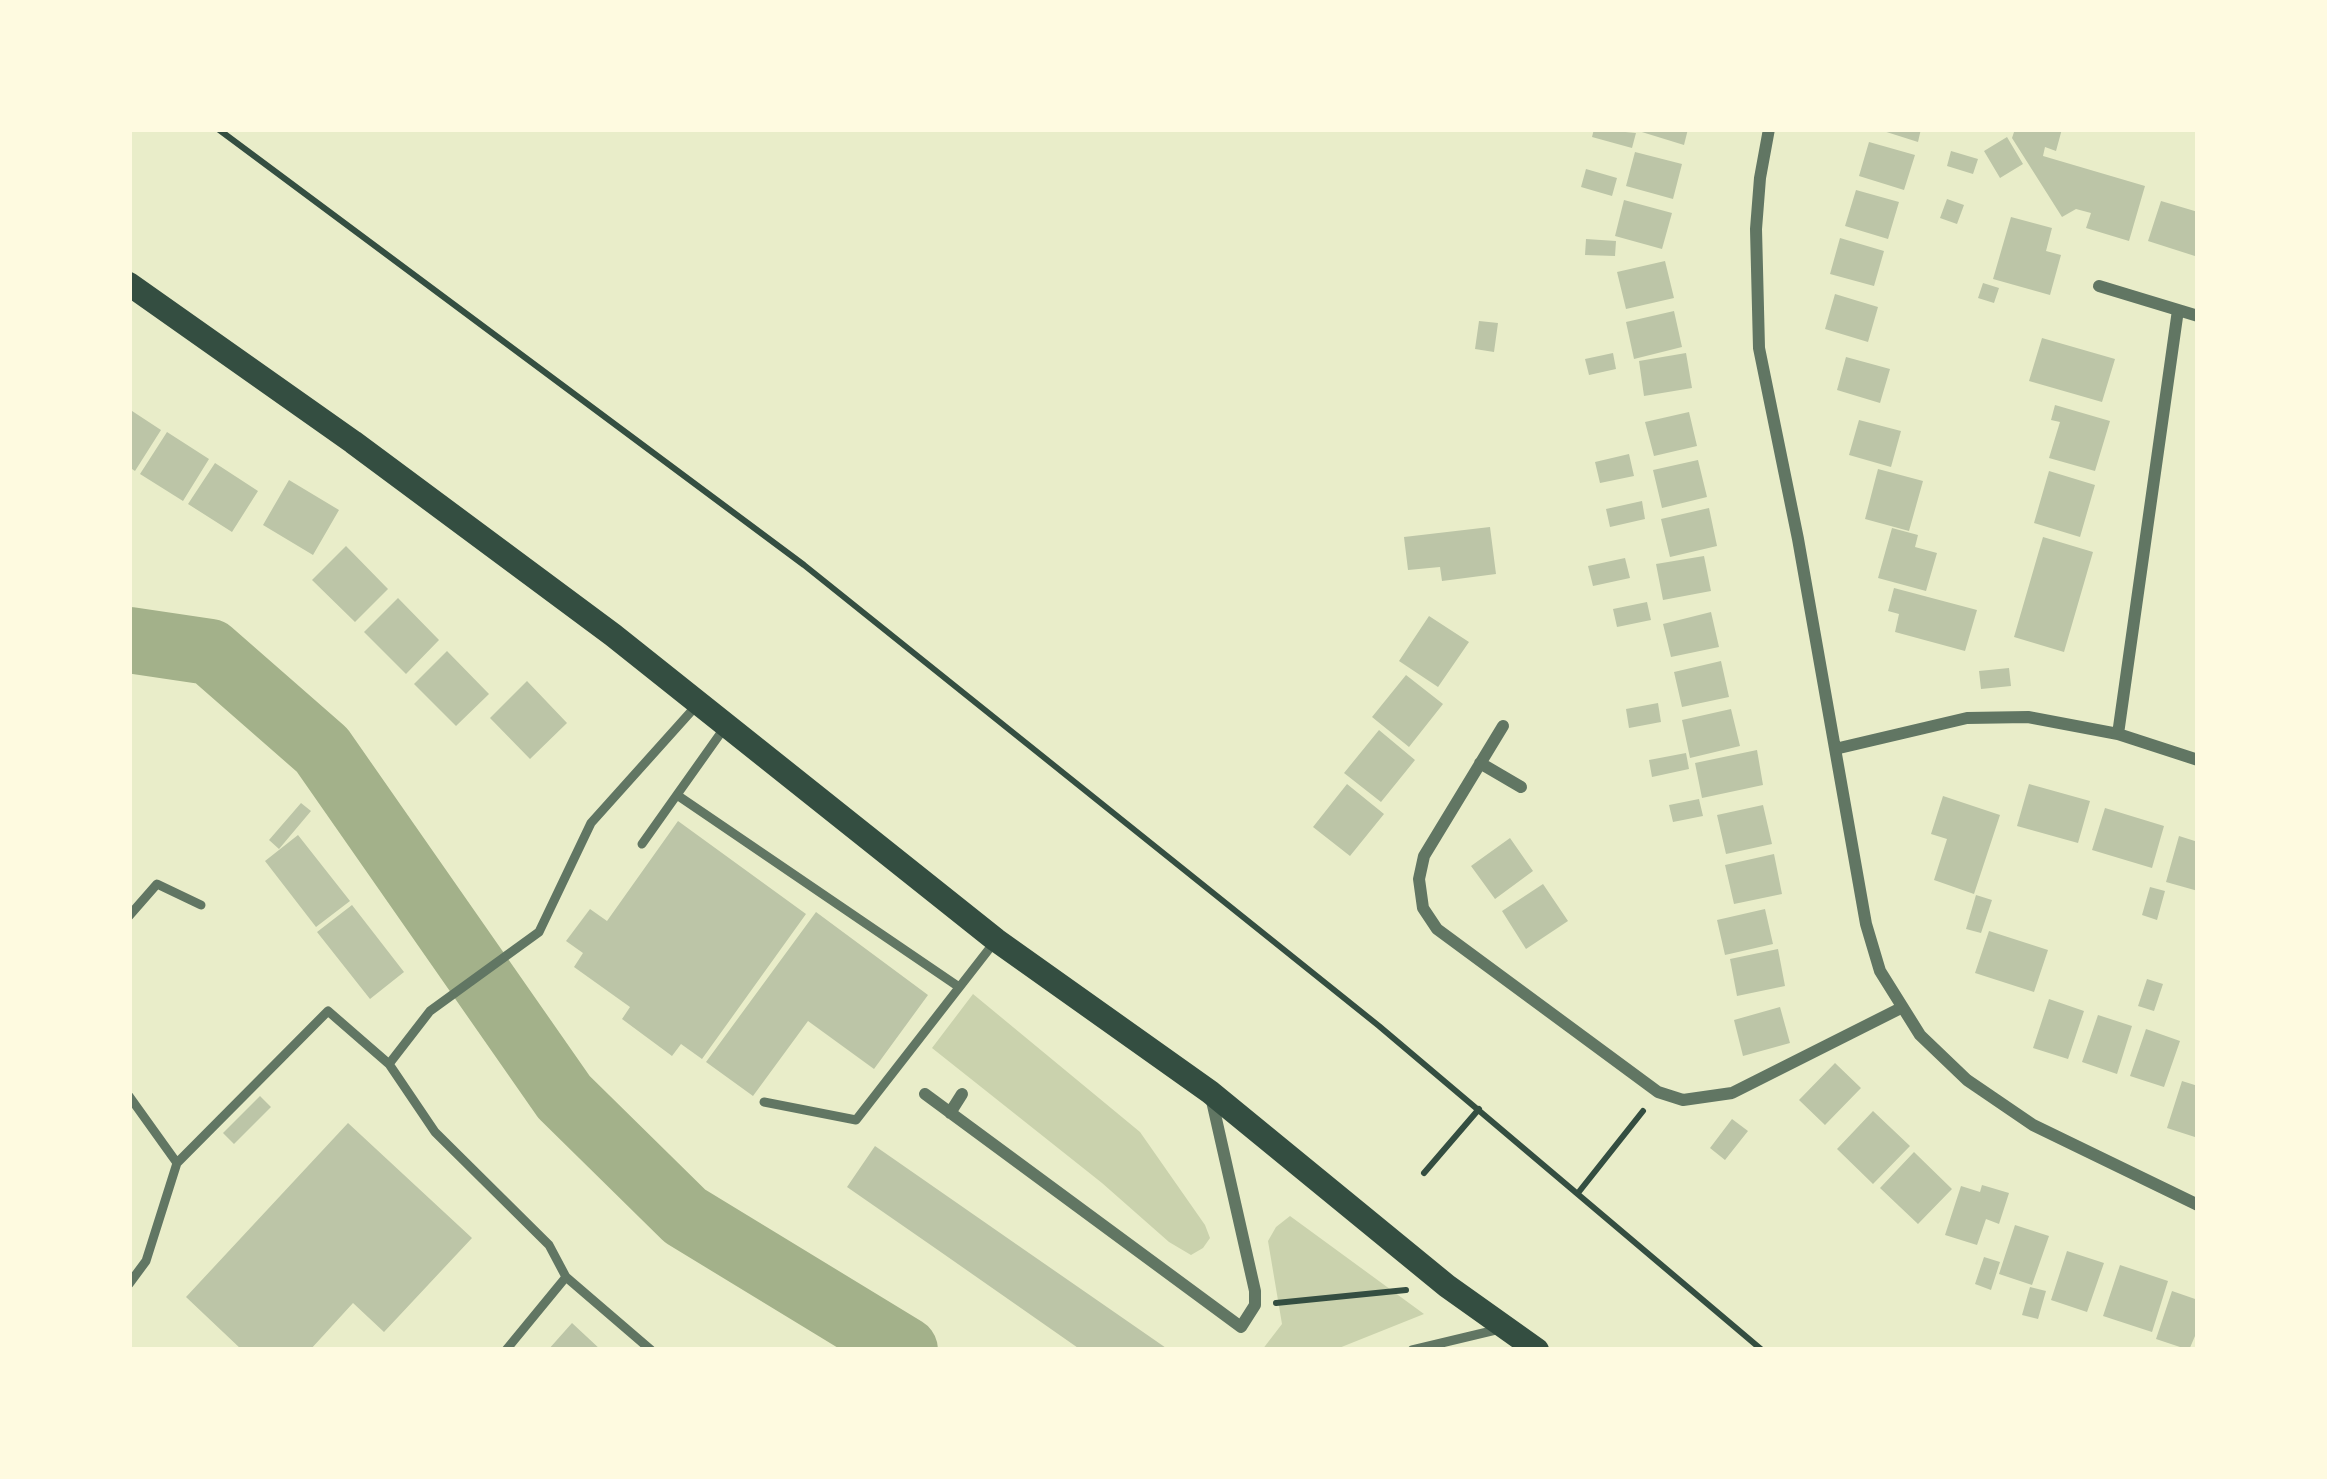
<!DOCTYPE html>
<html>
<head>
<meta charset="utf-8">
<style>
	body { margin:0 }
	#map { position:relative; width:2327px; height:1479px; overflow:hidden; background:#e9edc9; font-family:Signika,sans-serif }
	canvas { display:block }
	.frame { position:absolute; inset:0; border:132px solid #fefae0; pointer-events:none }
</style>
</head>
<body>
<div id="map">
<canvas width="2327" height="1479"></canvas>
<div class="frame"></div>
</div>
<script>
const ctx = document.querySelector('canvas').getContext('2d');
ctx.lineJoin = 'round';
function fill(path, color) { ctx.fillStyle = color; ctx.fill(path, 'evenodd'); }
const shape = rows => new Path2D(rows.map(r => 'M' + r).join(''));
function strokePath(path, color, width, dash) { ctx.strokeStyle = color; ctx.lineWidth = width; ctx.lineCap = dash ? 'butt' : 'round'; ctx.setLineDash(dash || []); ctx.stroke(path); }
fill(shape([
	[973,994,1140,1132,1205,1225,1210,1238,1203,1248,1191,1255,1169,1242,1102,1183,932,1048],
	[1290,1216,1424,1314,1334,1350,1262,1350,1282,1324,1268,1241,1276,1227]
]), '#cad2ad');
strokePath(shape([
	[129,640,210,652,322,750,564,1097,685,1216,905,1350]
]), '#a3b18a', 66);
fill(shape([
	[1594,129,1636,133,1632,148,1592,137],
	[1632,129,1688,129,1684,145],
	[1877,129,1921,129,1918,142],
	[2015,129,2062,129,2056,151,2045,147,2043,156,2145,186,2129,241,2086,228,2091,213,2076,209,2062,217,2012,138],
	[2007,137,2023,164,2000,178,1984,151],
	[1869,142,1915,155,1904,190,1859,176],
	[1951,151,1978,159,1973,174,1947,166],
	[1635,152,1682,164,1673,199,1626,186],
	[1586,169,1617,178,1612,196,1581,187],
	[1856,190,1899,202,1888,239,1845,226],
	[1947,199,1964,205,1957,224,1940,218],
	[1624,200,1672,213,1662,249,1615,236],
	[2161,201,2198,212,2198,257,2148,241],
	[2011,217,2052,228,2046,251,2061,255,2050,295,1993,279],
	[1840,238,1884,251,1874,286,1830,274],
	[1586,239,1616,241,1615,256,1585,255],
	[1665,261,1674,298,1626,309,1617,272],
	[1983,283,1999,288,1994,303,1978,298],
	[1835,294,1878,307,1868,342,1825,329],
	[1674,311,1682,347,1634,359,1626,322],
	[1479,321,1498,323,1494,352,1475,349],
	[2042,338,2115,359,2102,402,2029,381],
	[1613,353,1616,369,1589,375,1585,359],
	[1686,353,1692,388,1644,396,1639,361],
	[1846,357,1890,369,1880,403,1837,390],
	[2055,405,2110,421,2095,471,2049,458,2060,422,2051,420],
	[129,409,161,430,135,471,129,467],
	[1689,412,1697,446,1654,456,1645,422],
	[1859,420,1901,431,1891,467,1849,455],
	[167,432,209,459,183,501,140,474],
	[1629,454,1634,476,1600,483,1595,462],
	[1698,460,1707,497,1662,508,1653,470],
	[215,463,258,491,232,532,188,504],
	[1878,469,1923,481,1909,531,1865,519],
	[2049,471,2095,485,2080,537,2034,523],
	[289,480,339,510,313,555,263,525],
	[1642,501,1645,519,1610,527,1606,509],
	[1709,508,1717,546,1670,557,1661,519],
	[1490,527,1496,574,1442,581,1440,567,1408,570,1404,537],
	[1892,528,1918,535,1915,547,1937,553,1926,591,1878,578],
	[2043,537,2093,552,2064,652,2014,637],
	[346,546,388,589,355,622,312,580],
	[1704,556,1711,591,1663,600,1656,564],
	[1625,558,1630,578,1593,586,1588,566],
	[1894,588,1977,610,1965,651,1895,632,1899,614,1888,611],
	[398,598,439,640,406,674,364,632],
	[1647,602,1651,620,1617,627,1613,609],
	[1711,612,1719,647,1671,657,1663,624],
	[1429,616,1469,642,1438,687,1399,661],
	[447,651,489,694,456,726,414,684],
	[1721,661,1729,697,1682,707,1674,672],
	[2009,668,2011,686,1981,689,1979,671],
	[1406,675,1443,704,1409,747,1372,717],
	[527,681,567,723,530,759,490,718],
	[1658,703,1661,722,1629,728,1626,709],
	[1731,709,1740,746,1690,758,1682,720],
	[1379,730,1415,760,1381,802,1344,773],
	[1757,750,1763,785,1702,798,1695,763],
	[1686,753,1689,769,1652,777,1649,760],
	[1347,784,1384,814,1350,856,1313,827],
	[2029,784,2090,801,2078,843,2017,826],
	[1943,796,2000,815,1974,894,1934,880,1947,839,1931,834],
	[1699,799,1703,816,1673,822,1669,805],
	[301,803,311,811,279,849,269,840],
	[1763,805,1772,844,1726,854,1717,815],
	[2105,808,2164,826,2152,868,2092,850],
	[678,821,806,914,702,1059,681,1044,672,1056,622,1019,630,1007,574,967,583,953,566,941,590,909,607,921],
	[298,835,350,901,316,927,265,861],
	[2179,836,2198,842,2198,891,2166,882],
	[1510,838,1533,871,1495,899,1471,866],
	[1774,854,1782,894,1734,904,1725,865],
	[1543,884,1568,921,1526,949,1502,911],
	[2150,887,2165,891,2157,920,2142,915],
	[1976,895,1992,900,1981,933,1966,929],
	[352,905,404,972,370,999,317,932],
	[1765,909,1773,944,1725,955,1717,920],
	[816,912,928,995,874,1069,808,1021,753,1096,706,1062],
	[1989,931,2048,950,2034,992,1975,973],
	[1778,949,1785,986,1737,996,1730,959],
	[2147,979,2163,984,2154,1011,2138,1006],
	[2049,999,2084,1011,2068,1059,2033,1048],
	[1780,1007,1790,1043,1743,1056,1734,1020],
	[2098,1015,2132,1026,2117,1074,2082,1062],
	[2146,1029,2180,1041,2164,1087,2130,1076],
	[1835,1063,1861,1088,1825,1125,1799,1100],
	[2182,1081,2198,1086,2198,1138,2167,1128],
	[260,1096,271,1107,234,1144,223,1133],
	[1873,1111,1910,1146,1873,1184,1837,1149],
	[1732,1119,1748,1131,1725,1160,1710,1148],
	[348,1123,472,1238,384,1332,353,1303,310,1350,242,1350,186,1297],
	[875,1146,1016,1244,1169,1350,1081,1350,935,1248,847,1187],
	[1914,1152,1952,1189,1918,1224,1880,1188],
	[1982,1185,2009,1193,1999,1224,1986,1219,1977,1245,1945,1235,1961,1186,1980,1192],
	[2015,1225,2049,1236,2032,1285,1999,1274],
	[2067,1251,2104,1263,2087,1312,2051,1300],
	[1984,1257,2000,1262,1991,1290,1975,1284],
	[2120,1265,2168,1281,2152,1332,2103,1316],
	[2030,1287,2046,1291,2038,1319,2022,1315],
	[2172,1291,2198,1300,2198,1329,2189,1350,2156,1339],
	[572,1323,601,1350,548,1350]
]), '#bcc5a7');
strokePath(shape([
	[218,129,804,565,1379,1026,1762,1350],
	[1424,1173,1479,1109],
	[1578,1193,1643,1111],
	[1276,1303,1406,1290]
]), '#344e41', 6);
strokePath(shape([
	[677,795,959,987],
	[642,844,725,727],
	[129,916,157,884,201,905],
	[129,1096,177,1163],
	[764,1102,856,1120,993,944],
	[566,1277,651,1350],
	[129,1284,146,1261,177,1163,328,1011,389,1064],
	[506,1350,566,1277,549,1245,435,1132,389,1064,430,1011,539,932,591,823,696,706],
	[1412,1350,1500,1329]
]), '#617663', 9);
strokePath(shape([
	[1769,129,1760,178,1756,229,1759,348,1798,539,1866,924,1880,971,1920,1035,1967,1080,2033,1125,2198,1205],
	[2099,286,2198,316],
	[1503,726,1424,856,1419,879,1423,908,1437,929,1658,1092,1683,1100,1732,1093,1901,1008],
	[2118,734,2178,310],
	[1835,749,1967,718,2028,717,2118,734,2198,760],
	[1480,763,1521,787],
	[925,1094,1241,1327,1255,1305,1255,1291,1212,1101],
	[950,1113,962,1094]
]), '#617663', 12);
strokePath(shape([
	[129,284,353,442,613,635,996,940,1210,1092,1447,1286,1537,1350]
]), '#344e41', 24);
</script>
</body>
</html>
